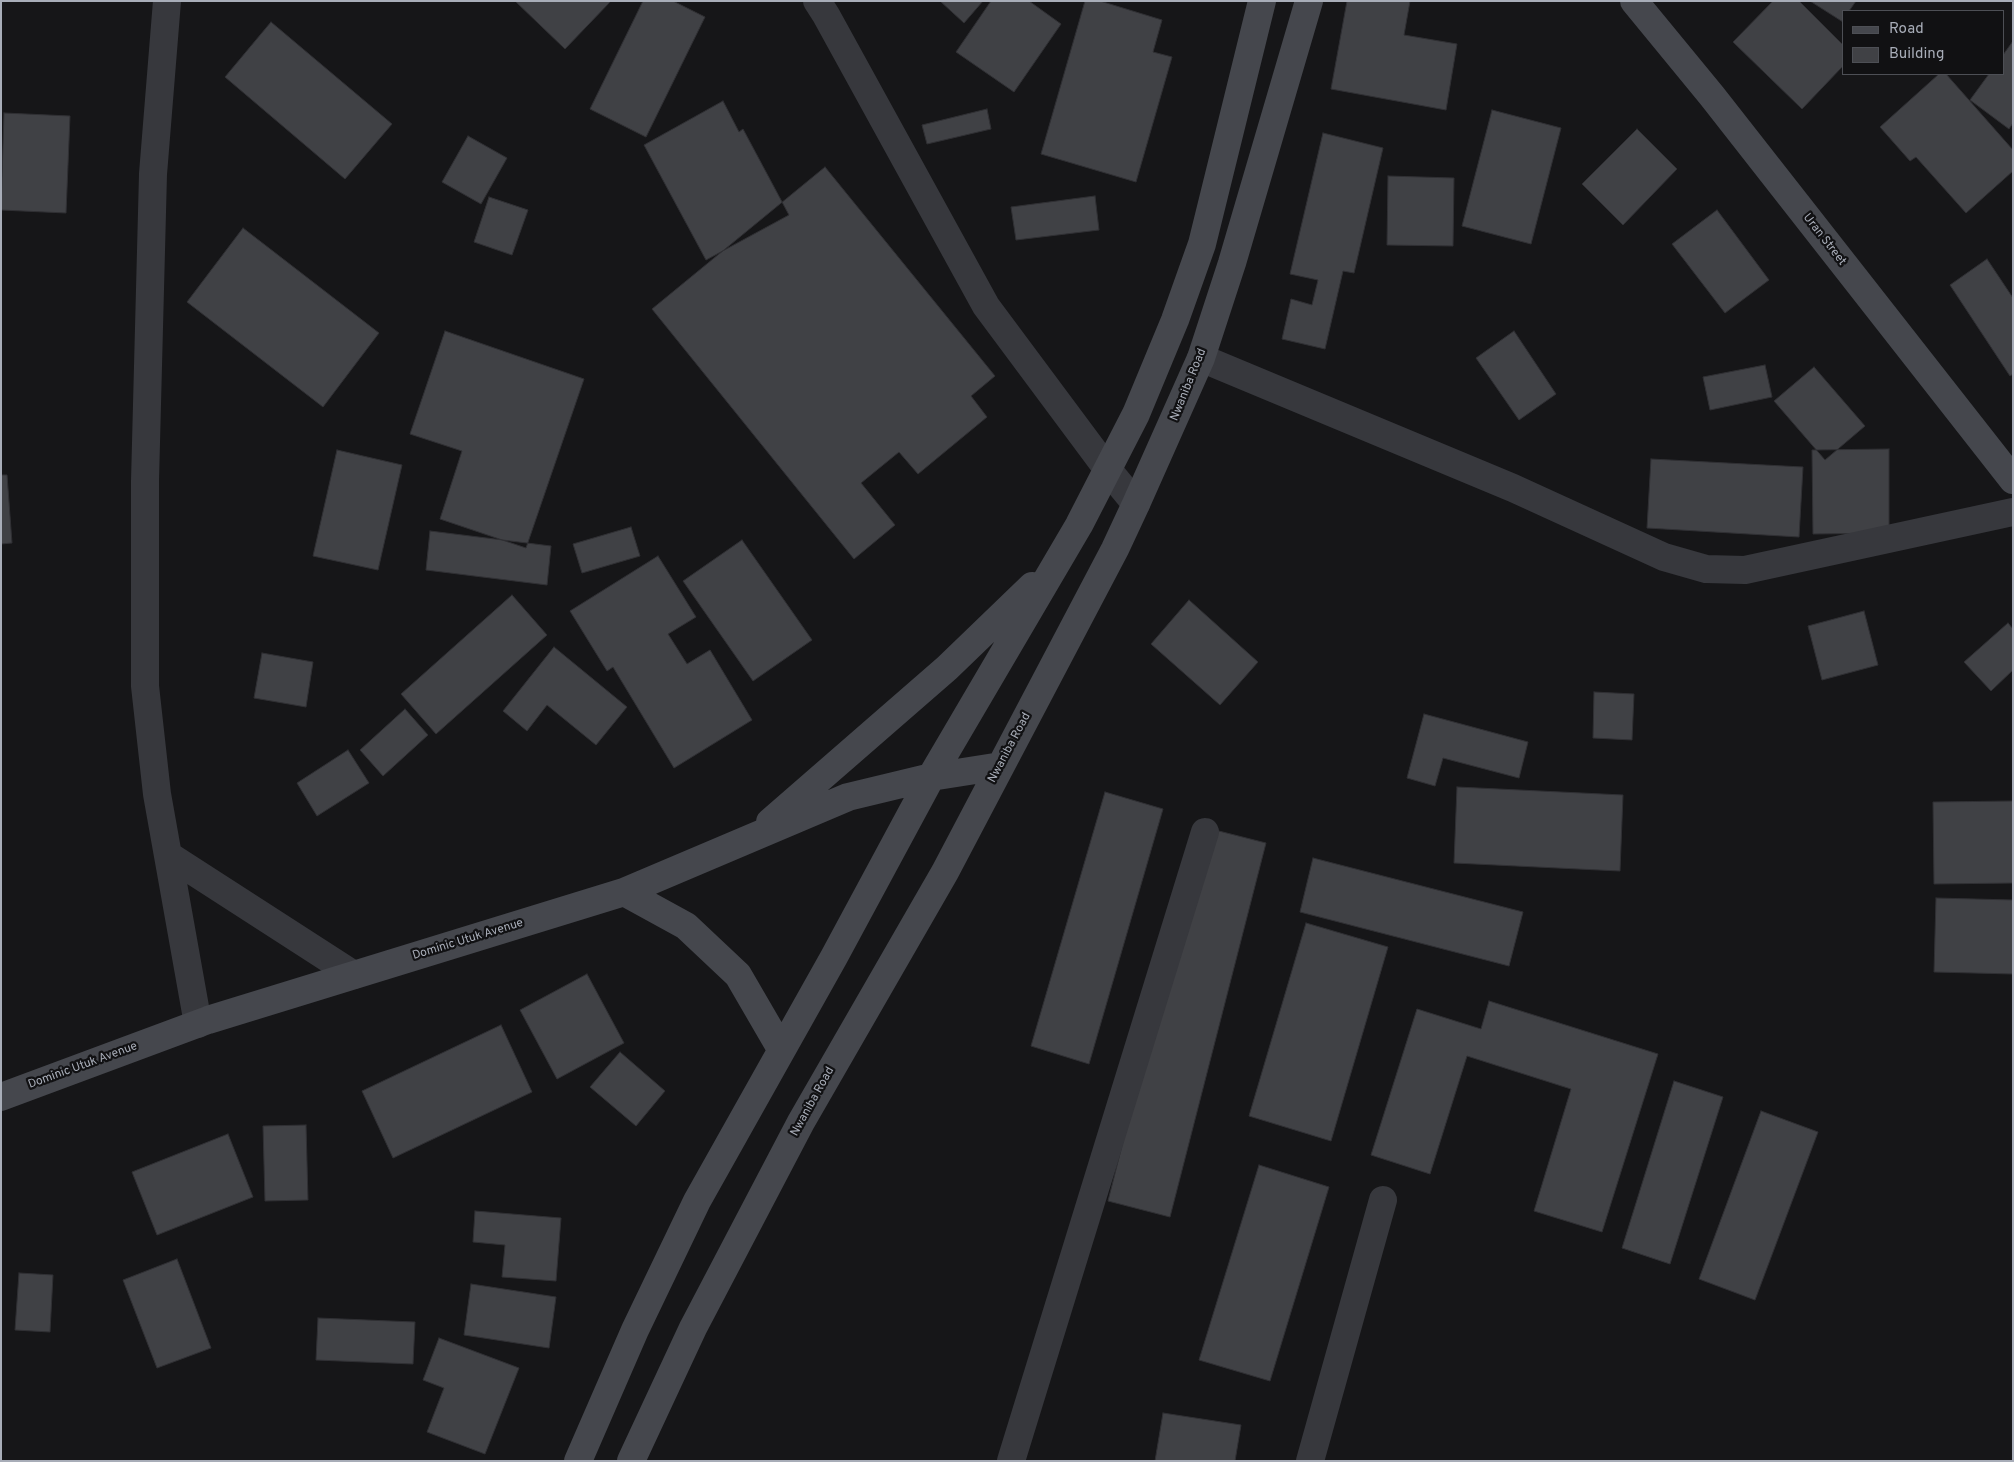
<!DOCTYPE html>
<html>
<head>
<meta charset="utf-8">
<style>
	body { margin:0 }
	#map { position:relative; width:2014px; height:1462px; overflow:hidden; background:#161618; font-family:Overpass,sans-serif }
	canvas { display:block }
	.frame { position:absolute; inset:0; border:2px solid #a8adb8; pointer-events:none }
	.legend { position:absolute; left:1842px; top:10px; width:162px; height:65px; box-sizing:border-box; background:#111113; border:1px solid #4d4f55; margin:0; padding:6px 9px; list-style:none; font-size:15px; color:#a8adb8 }
	.legend li { display:flex; align-items:center; gap:10px; height:25px }
	.legend b { width:25px; border:1px solid #4d4f55 }
</style>
</head>
<body>
<div id="map">
<canvas width="2014" height="1462"></canvas>
<div class="frame"></div>
<ul class="legend">
<li><b style="height:6px;background:#45474d"></b>Road</li>
<li><b style="height:14px;background:#404145"></b>Building</li>
</ul>
</div>
<script>
const ctx = document.querySelector('canvas').getContext('2d');
ctx.lineJoin = 'round';
function fill(path, color) { ctx.fillStyle = color; ctx.fill(path, 'evenodd'); }
const shape = rows => new Path2D(rows.map(r => 'M' + r).join(''));
function strokePath(path, color, width, dash) { ctx.strokeStyle = color; ctx.lineWidth = width; ctx.lineCap = dash ? 'butt' : 'round'; ctx.setLineDash(dash || []); ctx.stroke(path); }
function drawText(font, color, halo, rows, align = 'center') {
  ctx.font = font + ' Overpass,sans-serif'; ctx.lineWidth = 4.5; ctx.setLineDash([]); ctx.textBaseline = 'middle'; ctx.strokeStyle = halo; ctx.fillStyle = color; for (const [text, x, y, turn = 0] of rows) {
    ctx.save(); ctx.translate(x, y); ctx.rotate((+turn || 0) * Math.PI / 180); ctx.textAlign = isNaN(turn) ? turn : align; if (halo) ctx.strokeText(text, 0, 0); ctx.fillText(text, 0, 0); ctx.restore();
  }
}
const building = shape([
	[515,1,611,1,565,49,515,1],
	[643,1,673,1,705,17,646,137,590,109,643,1],
	[940,1,983,1,964,23,940,1],
	[991,1,1029,1,1061,24,1014,92,956,52,991,1],
	[1085,1,1100,1,1162,20,1153,52,1172,57,1136,182,1041,154,1085,1],
	[1347,1,1410,1,1404,35,1457,44,1446,110,1331,89,1347,1],
	[1773,1,1799,1,1843,45,1843,66,1802,109,1733,42,1773,1],
	[1810,1,1856,1,1849,11,1843,11,1843,22,1810,1],
	[271,22,392,124,345,179,225,77,271,22],
	[2013,41,2013,123,2009,129,1970,100,1989,74,2003,74,2003,55,2013,41],
	[1939,74,1946,74,2013,150,2013,171,1966,213,1916,157,1910,161,1880,127,1939,74],
	[723,101,739,132,743,129,789,215,706,260,644,145,723,101],
	[987,109,991,129,927,144,922,125,987,109],
	[1492,110,1561,128,1531,244,1462,226,1492,110],
	[4,113,70,116,66,213,1,210,4,113],
	[1637,129,1677,169,1623,225,1582,184,1637,129],
	[1323,133,1383,148,1354,273,1343,271,1325,349,1282,339,1291,299,1312,305,1318,280,1290,274,1323,133],
	[468,136,507,158,481,204,442,182,468,136],
	[825,167,995,376,971,396,987,417,918,474,899,452,861,483,895,525,854,559,652,309,825,167],
	[1388,176,1454,178,1453,246,1387,245,1388,176],
	[1095,196,1099,230,1016,240,1011,207,1095,196],
	[489,197,528,210,512,255,474,242,489,197],
	[1717,210,1769,280,1725,313,1672,244,1717,210],
	[243,228,379,333,323,407,187,302,243,228],
	[1987,259,2013,298,2013,374,2010,376,1950,285,1987,259],
	[445,331,584,379,526,548,440,519,462,451,410,434,445,331],
	[1514,331,1556,394,1519,420,1476,358,1514,331],
	[1765,365,1772,397,1710,410,1703,377,1765,365],
	[1814,367,1865,426,1825,460,1774,401,1814,367],
	[1889,449,1889,533,1813,534,1812,450,1889,449],
	[337,450,402,465,378,570,313,556,337,450],
	[1651,459,1803,467,1799,537,1647,528,1651,459],
	[1,475,7,475,12,543,1,544,1,475],
	[631,527,640,556,582,573,573,544,631,527],
	[430,531,551,546,547,585,426,570,430,531],
	[742,540,812,640,753,681,683,581,742,540],
	[658,556,696,617,668,634,687,664,710,650,752,720,674,768,613,667,607,671,570,611,658,556],
	[512,595,547,635,436,734,401,694,512,595],
	[1189,600,1258,662,1220,705,1151,644,1189,600],
	[1864,611,1878,665,1822,680,1808,626,1864,611],
	[2008,623,2013,629,2013,670,1991,691,1964,662,2008,623],
	[554,647,627,707,596,745,547,705,527,731,503,711,554,647],
	[262,653,313,662,306,707,254,698,262,653],
	[1594,692,1634,694,1632,740,1593,738,1594,692],
	[405,709,428,735,383,776,360,750,405,709],
	[1424,714,1528,742,1519,778,1443,758,1435,786,1407,778,1424,714],
	[348,750,369,783,317,816,297,783,348,750],
	[1457,787,1623,795,1620,871,1454,863,1457,787],
	[1105,792,1163,809,1089,1064,1031,1046,1105,792],
	[2013,801,2013,883,1934,884,1933,802,2013,801],
	[1203,827,1266,843,1170,1217,1108,1201,1203,827],
	[1313,858,1523,912,1509,966,1300,912,1313,858],
	[1936,898,2013,900,2013,974,1934,972,1936,898],
	[1306,923,1388,947,1331,1141,1249,1116,1306,923],
	[587,974,624,1043,557,1079,520,1010,587,974],
	[1489,1001,1658,1054,1602,1232,1534,1211,1571,1089,1467,1056,1430,1174,1371,1155,1417,1009,1481,1029,1489,1001],
	[501,1025,532,1092,393,1158,362,1091,501,1025],
	[620,1052,665,1091,636,1126,590,1087,620,1052],
	[1674,1081,1723,1097,1670,1264,1622,1248,1674,1081],
	[1761,1111,1818,1132,1755,1300,1699,1279,1761,1111],
	[306,1125,308,1200,265,1201,263,1126,306,1125],
	[228,1134,253,1197,157,1235,132,1172,228,1134],
	[1259,1165,1329,1187,1270,1381,1199,1360,1259,1165],
	[475,1211,561,1218,556,1281,502,1277,505,1245,473,1242,475,1211],
	[177,1259,211,1348,157,1368,123,1280,177,1259],
	[19,1273,53,1275,50,1332,15,1330,19,1273],
	[471,1284,556,1297,549,1348,464,1335,471,1284],
	[318,1318,415,1322,413,1364,316,1360,318,1318],
	[439,1338,519,1368,485,1454,427,1432,444,1388,423,1380,439,1338],
	[1163,1413,1241,1425,1235,1461,1155,1461,1163,1413]
]);
fill(building, '#404145');
strokePath(building, '#303034', 1);
strokePath(shape([
	[167,1,153,174,145,481,145,686,157,794,198,1024],
	[817,1,826,15,986,306,1108,470,1136,504],
	[1201,358,1513,488,1664,557,1706,569,1745,570,2013,512],
	[168,855,354,975],
	[1011,1461,1205,832],
	[1310,1461,1383,1200]
]), '#37383d', 28);
strokePath(shape([
	[1634,1,1712,96,2013,480],
	[770,822,947,668,1032,586],
	[624,892,686,926,738,975,781,1049],
	[1,1097,208,1020,624,892,848,797,931,777,1001,766],
	[578,1461,635,1330,697,1201,834,957,931,777,1079,525,1136,414,1175,320,1202,244,1262,1],
	[631,1461,693,1328,801,1122,945,872,1115,549,1136,504,1201,358,1232,263,1309,1]
]), '#45474d', 28);
drawText('12px', '#a8adb8', '#111113', [
	["Uran Street",1824,240,52],
	["Nwaniba Road",1189,385,-68],
	["Nwaniba Road",1010,748,-62],
	["Dominic Utuk Avenue",468,940,-17],
	["Dominic Utuk Avenue",83,1066,-20],
	["Nwaniba Road",813,1102,-61]
]);
</script>
</body>
</html>
